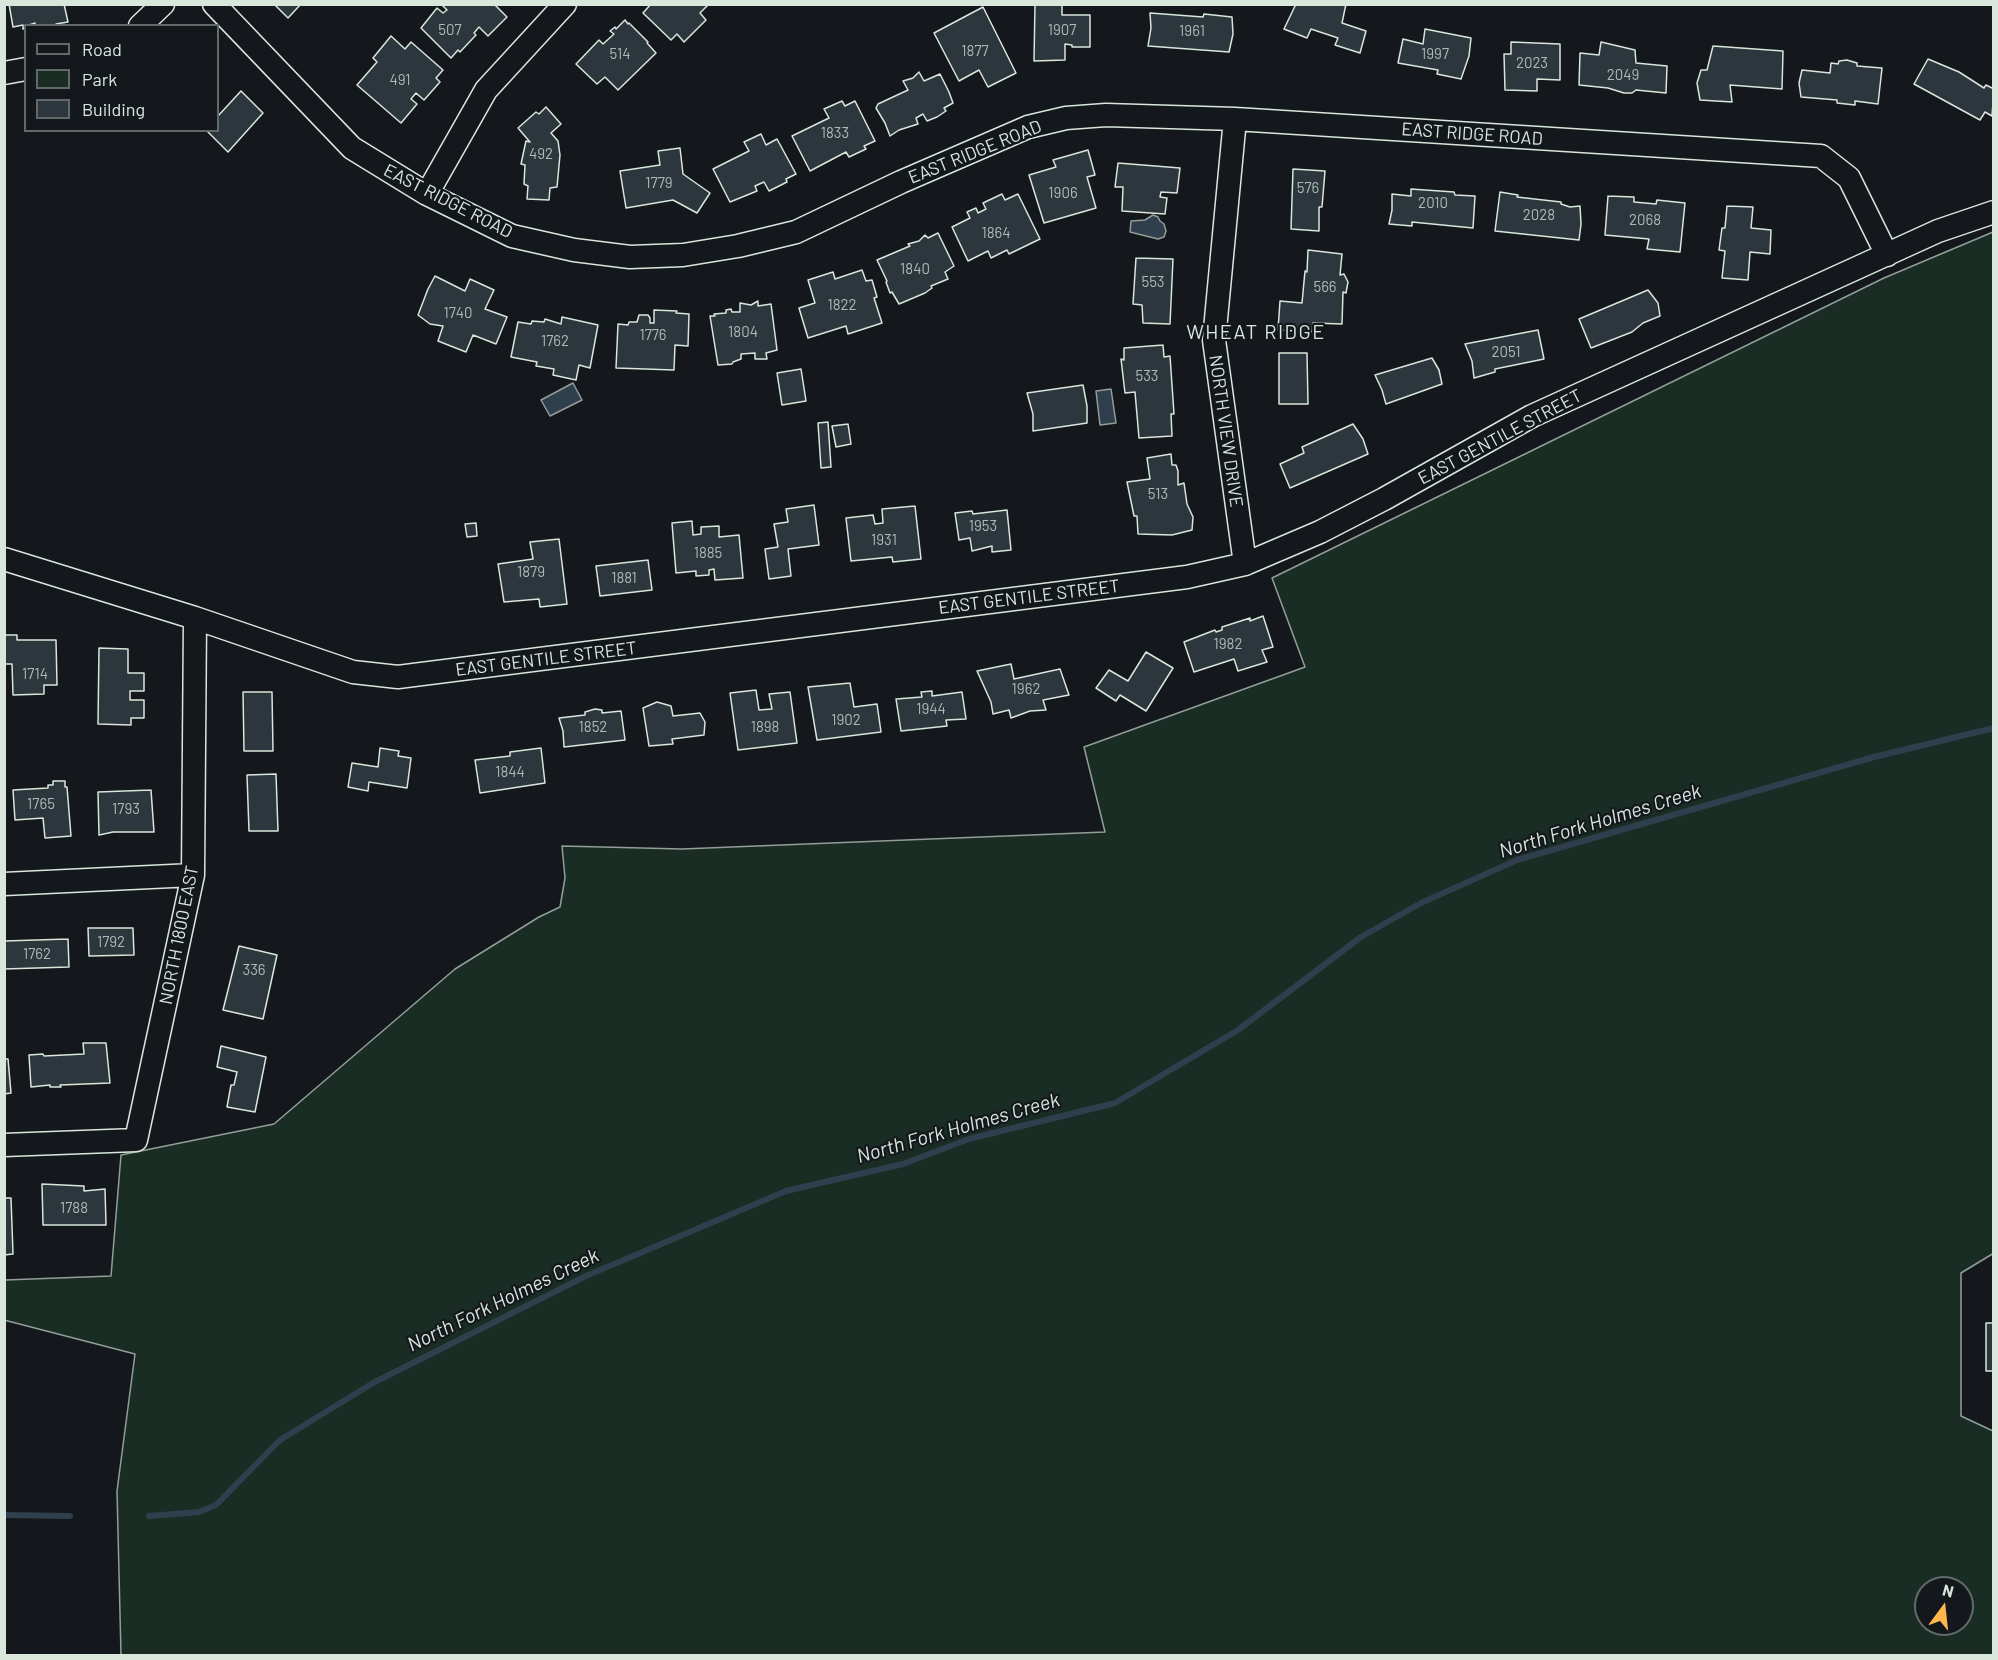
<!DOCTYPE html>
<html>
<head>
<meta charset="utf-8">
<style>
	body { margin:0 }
	#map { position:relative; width:1998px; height:1660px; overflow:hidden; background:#14181c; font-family:Barlow,sans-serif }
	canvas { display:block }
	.frame { position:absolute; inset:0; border:6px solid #d8e6dc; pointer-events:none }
	.legend { position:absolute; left:24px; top:24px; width:195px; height:108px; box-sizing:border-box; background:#14181c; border:2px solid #626a69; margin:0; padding:8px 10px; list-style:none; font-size:18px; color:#d8e6dc }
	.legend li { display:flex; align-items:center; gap:12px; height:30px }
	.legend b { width:30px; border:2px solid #626a69 }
	.north { position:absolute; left:1914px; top:1576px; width:60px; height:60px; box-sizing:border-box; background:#14181c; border:2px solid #626a69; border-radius:50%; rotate:15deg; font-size:16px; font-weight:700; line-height:24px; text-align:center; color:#d8e6dc }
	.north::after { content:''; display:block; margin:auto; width:21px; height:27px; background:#ffb74d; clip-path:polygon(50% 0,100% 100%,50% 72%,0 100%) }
</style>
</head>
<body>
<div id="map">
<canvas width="1998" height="1660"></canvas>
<div class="frame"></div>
<ul class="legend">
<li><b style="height:8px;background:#14181c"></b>Road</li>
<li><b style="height:16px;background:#1a2d24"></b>Park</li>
<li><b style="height:16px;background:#2c363c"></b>Building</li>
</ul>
<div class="north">N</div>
</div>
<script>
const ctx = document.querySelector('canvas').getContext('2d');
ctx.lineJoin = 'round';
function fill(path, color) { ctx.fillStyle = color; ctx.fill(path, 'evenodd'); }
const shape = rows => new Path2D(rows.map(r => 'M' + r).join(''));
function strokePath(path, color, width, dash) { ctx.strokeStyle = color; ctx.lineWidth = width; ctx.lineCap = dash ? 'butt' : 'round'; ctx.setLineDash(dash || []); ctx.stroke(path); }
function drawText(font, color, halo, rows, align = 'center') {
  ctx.font = font + ' Barlow,sans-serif'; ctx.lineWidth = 4.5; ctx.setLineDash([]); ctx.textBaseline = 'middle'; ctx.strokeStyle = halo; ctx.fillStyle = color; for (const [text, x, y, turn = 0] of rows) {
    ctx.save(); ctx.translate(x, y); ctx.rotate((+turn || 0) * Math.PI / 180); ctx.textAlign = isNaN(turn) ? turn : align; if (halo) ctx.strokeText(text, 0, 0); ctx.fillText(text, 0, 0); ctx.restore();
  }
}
const green = shape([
	[1993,232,1994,1253,1961,1273,1961,1416,1993,1431,1993,1655,121,1655,117,1491,135,1354,4,1320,5,1280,111,1276,121,1155,274,1124,455,969,539,917,560,907,565,878,562,846,682,849,1105,832,1084,747,1305,667,1272,578,1884,278,1993,232],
	[1926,1588,1962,1588,1962,1624,1926,1624,1926,1588]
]);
fill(green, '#1a2d24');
strokePath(green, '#939e99', 1.5);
const water = shape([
	[1153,215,1158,217,1160,221,1164,224,1166,231,1164,237,1158,239,1130,232,1131,221,1145,220,1153,215],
	[573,383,582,400,550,416,541,400,573,383],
	[1111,389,1116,423,1100,425,1096,391,1111,389]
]);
fill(water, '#2f3f4d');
strokePath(water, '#939e99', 1.5);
strokePath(shape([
	[4,1515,70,1516],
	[149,1516,199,1512,216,1505,280,1440,373,1383,586,1276,786,1191,903,1164,969,1139,1115,1103,1238,1030,1361,937,1421,903,1517,860,1874,757,1994,728]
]), '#2f3f4d', 6);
const building = shape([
	[9,4,64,4,68,22,56,24,56,26,35,26,35,23,26,26,26,28,23,29,23,25,13,27,9,4],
	[274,4,301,4,288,18,274,4],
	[441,4,494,4,507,17,488,36,479,27,474,33,476,35,460,52,458,50,451,58,421,28,437,8,443,13,447,10,441,4],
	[651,4,709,4,700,13,706,20,684,42,677,34,671,40,643,13,651,4],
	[1035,4,1062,4,1062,15,1090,15,1090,47,1072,47,1072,45,1065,44,1065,60,1034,61,1035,4],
	[1296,4,1346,4,1342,23,1366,31,1360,53,1335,45,1338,38,1311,29,1307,38,1284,29,1296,4],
	[983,7,1016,73,988,87,979,70,959,81,934,33,983,7],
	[1150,13,1203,17,1204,14,1232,17,1233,34,1229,52,1148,46,1151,28,1150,13],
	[625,20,628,24,629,23,648,42,647,43,656,53,618,90,605,77,597,84,576,64,599,40,603,44,614,34,610,31,615,27,616,29,625,20],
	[1425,29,1471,38,1469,56,1461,79,1437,74,1438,70,1398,63,1403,39,1423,44,1425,29],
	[391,36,405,49,411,42,443,70,436,78,440,82,424,100,416,93,411,99,417,104,401,123,357,85,377,62,373,58,391,36],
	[1511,42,1560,44,1560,80,1537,79,1537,91,1505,90,1504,54,1511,54,1511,42],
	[1601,42,1635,50,1636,63,1667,66,1666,93,1636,90,1632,93,1624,93,1608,88,1579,85,1580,53,1599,55,1601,42],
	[1713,46,1783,51,1782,89,1730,85,1732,102,1700,100,1697,83,1701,70,1707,70,1713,46],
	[1928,59,1959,72,1984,88,1986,85,1994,89,1992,116,1985,112,1980,120,1914,84,1928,59],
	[1847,60,1857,63,1857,66,1882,68,1878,104,1855,101,1855,105,1837,103,1837,100,1801,97,1799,83,1802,70,1830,73,1831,63,1838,64,1839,61,1847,60],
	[919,72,924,81,940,74,949,92,953,103,944,108,946,111,937,117,927,121,923,114,916,118,918,124,899,130,890,136,885,123,876,108,878,104,908,90,903,81,913,78,919,72],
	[241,91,263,113,228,152,206,130,218,130,218,116,241,91],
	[842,101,845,106,855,101,875,141,864,146,866,149,849,157,846,152,810,171,792,136,829,118,824,109,842,101],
	[546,107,561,124,551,133,558,141,560,155,557,187,550,188,549,200,527,199,528,186,524,184,525,165,521,164,526,141,530,142,518,128,536,112,539,114,546,107],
	[761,134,766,145,777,139,796,174,786,179,787,182,769,191,764,182,755,186,757,191,730,202,713,169,749,151,744,142,761,134],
	[680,148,683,174,710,193,697,213,673,200,626,208,620,171,660,165,658,151,680,148],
	[1088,150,1095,175,1087,177,1096,208,1044,223,1029,175,1056,167,1053,160,1088,150],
	[1118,163,1180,168,1177,193,1161,192,1160,197,1167,198,1165,214,1122,211,1123,187,1115,187,1118,163],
	[1293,169,1325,171,1322,207,1319,207,1319,231,1291,229,1293,169],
	[1411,189,1454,192,1455,195,1475,196,1473,228,1412,222,1412,226,1389,224,1392,210,1392,194,1411,196,1411,189],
	[1500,192,1518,195,1517,197,1561,202,1561,204,1570,207,1580,206,1581,224,1579,240,1495,231,1500,192],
	[1002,194,1005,200,1018,194,1040,239,1009,254,1007,250,991,258,988,251,968,261,952,227,970,218,967,212,976,208,978,213,986,209,983,203,1002,194],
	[1608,196,1634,197,1634,202,1656,204,1657,200,1685,203,1680,252,1647,249,1649,239,1605,235,1608,196],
	[1727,206,1753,207,1751,228,1771,230,1770,254,1750,252,1748,280,1722,278,1725,251,1719,250,1722,228,1725,228,1727,206],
	[938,233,954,266,945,272,948,279,931,286,932,288,925,293,899,304,892,292,890,293,886,282,887,281,877,260,910,246,908,244,919,241,925,235,928,238,938,233],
	[1308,250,1342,254,1340,275,1344,274,1348,282,1346,293,1343,292,1342,324,1313,323,1312,332,1278,330,1280,301,1302,303,1305,271,1307,272,1308,250],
	[1136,258,1173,259,1170,324,1143,323,1142,305,1133,304,1136,258],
	[862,270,866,281,872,280,877,297,874,298,882,323,848,334,846,326,808,338,799,308,815,303,808,280,833,272,835,279,862,270],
	[435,276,465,291,470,279,494,290,485,309,507,317,496,344,473,335,466,352,438,341,443,326,430,324,418,315,428,289,435,276],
	[1648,290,1658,303,1660,316,1643,323,1632,332,1591,348,1579,319,1648,290],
	[758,301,758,306,771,304,777,350,766,353,767,359,755,359,755,353,741,354,741,359,733,362,732,364,718,365,710,316,715,316,714,314,726,313,726,310,731,309,732,312,740,312,740,303,751,305,758,301],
	[654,310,677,311,676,313,689,314,688,346,675,345,674,370,616,368,618,324,628,325,629,322,637,322,639,315,648,315,650,318,650,323,654,323,654,310],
	[562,317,598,325,590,368,579,365,576,380,553,375,554,369,536,366,537,362,511,357,518,322,531,324,532,321,544,322,545,319,561,324,562,317],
	[1538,330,1544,359,1495,369,1495,372,1474,378,1472,361,1465,344,1538,330],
	[1163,345,1164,357,1170,356,1174,414,1171,414,1172,436,1139,438,1135,392,1125,393,1121,359,1124,360,1124,348,1163,345],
	[1279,353,1307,353,1308,404,1279,404,1279,353],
	[1432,358,1439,370,1442,384,1386,404,1382,390,1375,375,1432,358],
	[801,369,806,401,782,405,777,373,801,369],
	[1083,385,1087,406,1087,423,1033,431,1033,414,1027,393,1083,385],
	[828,422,831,467,821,468,818,423,828,422],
	[848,424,851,444,836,447,832,426,848,424],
	[1353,424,1363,439,1368,454,1290,488,1280,464,1304,453,1302,447,1353,424],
	[1171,454,1172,465,1176,465,1178,471,1178,485,1184,483,1187,504,1193,517,1192,530,1172,535,1138,534,1137,516,1134,516,1127,482,1150,479,1147,458,1171,454],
	[814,505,819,545,788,549,791,576,769,579,765,549,778,547,774,524,788,522,786,509,814,505],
	[915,506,921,559,893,562,892,557,851,561,846,518,873,515,875,524,883,523,882,509,915,506],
	[1007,510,1011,550,992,552,992,546,972,551,970,538,959,540,955,513,972,511,973,514,1007,510],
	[692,521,693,535,701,534,701,527,719,526,719,537,739,535,743,578,715,580,714,569,709,570,709,575,696,576,696,571,676,573,672,523,692,521],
	[476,523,477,536,467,537,465,524,476,523],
	[559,539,567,604,540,607,539,599,504,602,498,564,533,559,530,542,559,539],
	[648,560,652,590,600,596,596,566,648,560],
	[1263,616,1273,647,1262,650,1267,662,1238,671,1234,659,1194,672,1184,642,1215,630,1216,632,1222,630,1222,627,1250,618,1250,621,1263,616],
	[4,635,17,635,17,640,56,640,57,685,44,685,44,694,13,695,12,664,4,664,4,635],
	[99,648,128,649,128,673,144,673,144,691,130,691,130,700,144,700,144,718,131,718,131,725,98,724,99,648],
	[1146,652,1173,668,1146,711,1120,695,1116,701,1096,688,1109,670,1128,681,1146,652],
	[1011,664,1014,679,1060,669,1069,695,1043,700,1046,710,1030,711,1011,718,1009,710,993,714,991,702,977,671,1011,664],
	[850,683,854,707,877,704,881,732,817,740,808,687,850,683],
	[756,690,759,710,772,709,769,694,790,692,797,743,738,750,730,693,756,690],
	[932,691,932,696,962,692,966,719,946,720,947,726,901,731,896,699,922,697,921,692,932,691],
	[243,692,272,692,273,751,244,751,243,692],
	[657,702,671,706,673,716,700,713,705,722,704,735,672,739,673,744,649,746,643,708,657,702],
	[595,709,602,710,602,713,621,711,625,740,564,747,563,731,559,718,585,715,585,712,595,709],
	[380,748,399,751,398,756,411,758,407,788,369,782,368,791,348,787,352,763,378,767,380,748],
	[541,748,545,783,480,793,475,760,510,756,510,752,541,748],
	[276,774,278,831,249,831,247,775,276,774],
	[53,781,65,781,65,787,67,787,71,836,45,838,43,818,15,820,13,790,48,788,48,785,53,785,53,781],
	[151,790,154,832,113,832,99,835,98,792,151,790],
	[88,928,133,928,134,955,89,956,88,928],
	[68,939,69,967,4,969,4,941,68,939],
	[239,946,277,955,263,1019,223,1010,239,946],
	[83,1043,106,1043,110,1083,60,1085,61,1087,50,1087,50,1085,31,1087,29,1055,43,1054,44,1056,84,1054,83,1043],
	[221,1046,266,1057,255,1112,227,1107,231,1085,234,1085,237,1072,217,1067,221,1046],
	[4,1059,8,1059,11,1093,4,1094,4,1059],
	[42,1184,84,1186,84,1191,105,1189,106,1225,43,1225,42,1184],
	[4,1198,11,1198,13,1254,4,1255,4,1198],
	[1986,1323,1994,1323,1994,1371,1986,1371,1986,1323]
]);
fill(building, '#2c363c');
strokePath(building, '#d8e6dc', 1.5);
const minor = shape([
	[214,4,352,148,427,194,512,236,574,250,630,257,683,255,738,246,796,232,901,182,1028,127,1066,118,1106,115,1235,119,1821,156,1849,178,1887,255],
	[140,26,163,4],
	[4,73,26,69],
	[1235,119,1214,340,1245,564],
	[427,194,486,90,565,4],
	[4,559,195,618,353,672,398,677,1187,577,1245,564,1320,532,1384,499,1532,416,1938,231,1994,212],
	[4,884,193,875],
	[4,1145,136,1140,193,875,195,618]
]);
strokePath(minor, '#d8e6dc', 25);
strokePath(minor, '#14181c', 22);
drawText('15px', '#adbab4', null, [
	["507",450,30],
	["1907",1062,30],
	["1961",1192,31],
	["1877",975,51],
	["514",620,54],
	["1997",1435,54],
	["2023",1532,63],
	["2049",1623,75],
	["491",400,80],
	["1833",835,133],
	["492",541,154],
	["1779",659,183],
	["576",1308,188],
	["1906",1063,193],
	["2010",1433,203],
	["2028",1539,215],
	["2068",1645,220],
	["1864",996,233],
	["1840",915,269],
	["553",1153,282],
	["566",1325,287],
	["1822",842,305],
	["1740",458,313],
	["1804",743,332],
	["1776",653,335],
	["1762",555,341],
	["2051",1506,352],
	["533",1147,376],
	["513",1158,494],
	["1953",983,526],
	["1931",884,540],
	["1885",708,553],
	["1879",531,572],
	["1881",624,578],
	["1982",1228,644],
	["1714",35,674],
	["1962",1026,689],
	["1944",931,709],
	["1902",846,720],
	["1852",593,727],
	["1898",765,727],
	["1844",510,772],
	["1765",41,804],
	["1793",126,809],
	["1792",111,942],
	["1762",37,954],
	["336",254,970],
	["1788",74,1208]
]);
drawText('18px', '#d8e6dc', '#14181c', [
	["EAST RIDGE ROAD",1472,134,4],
	["EAST RIDGE ROAD",975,152,-22],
	["EAST RIDGE ROAD",448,201,27],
	["NORTH VIEW DRIVE",1226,431,82],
	["EAST GENTILE STREET",1500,437,-28],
	["EAST GENTILE STREET",1029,597,-7],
	["EAST GENTILE STREET",546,659,-7],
	["NORTH 1800 EAST",179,935,-79]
]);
ctx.letterSpacing = '1.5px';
drawText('20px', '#d8e6dc', '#14181c', [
	["WHEAT RIDGE",1256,332]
]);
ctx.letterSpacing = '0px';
drawText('italic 20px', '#d8e6dc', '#14181c', [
	["North Fork Holmes Creek",1600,821,-17],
	["North Fork Holmes Creek",958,1128,-16],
	["North Fork Holmes Creek",503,1300,-26]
]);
</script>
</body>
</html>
